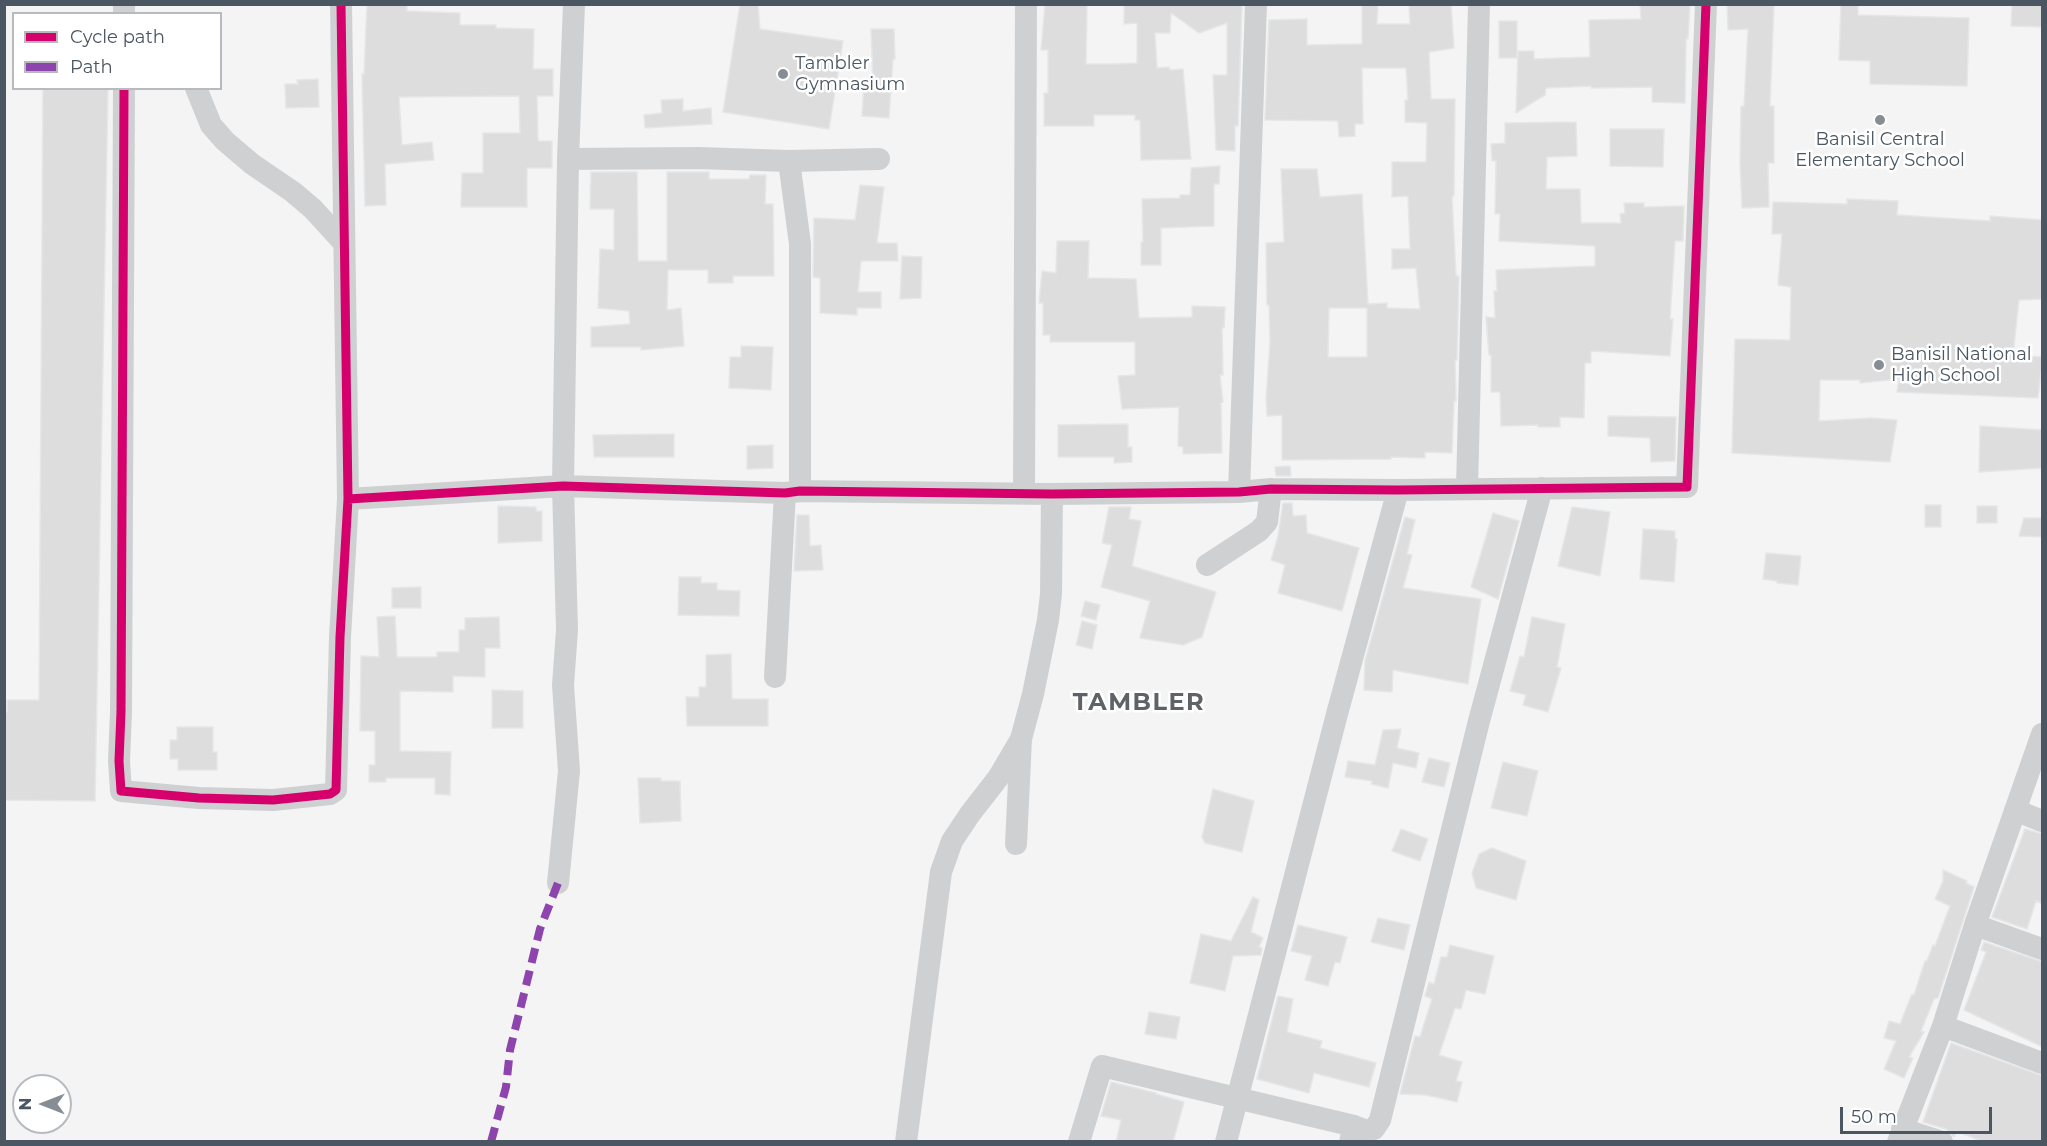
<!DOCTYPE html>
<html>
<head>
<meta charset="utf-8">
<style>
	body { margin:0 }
	#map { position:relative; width:2047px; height:1146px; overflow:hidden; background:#f4f4f4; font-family:Montserrat,sans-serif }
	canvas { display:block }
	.frame { position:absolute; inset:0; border:6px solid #4a5661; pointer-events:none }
	.legend { position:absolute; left:12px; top:12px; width:210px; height:78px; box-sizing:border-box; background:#fff; border:2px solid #b7bbc0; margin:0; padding:8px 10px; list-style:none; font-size:18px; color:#4a5661 }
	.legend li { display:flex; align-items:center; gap:12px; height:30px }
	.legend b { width:30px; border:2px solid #b7bbc0 }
	.north { position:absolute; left:12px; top:1074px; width:60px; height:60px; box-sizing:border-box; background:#fff; border:2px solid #b7bbc0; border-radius:50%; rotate:270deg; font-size:16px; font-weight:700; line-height:24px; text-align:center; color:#4a5661 }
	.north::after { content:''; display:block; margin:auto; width:21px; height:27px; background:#868d94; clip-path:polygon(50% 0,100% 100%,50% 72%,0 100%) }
	.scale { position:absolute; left:1840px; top:1107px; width:152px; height:27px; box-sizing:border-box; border:3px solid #4a5661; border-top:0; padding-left:8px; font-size:18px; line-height:21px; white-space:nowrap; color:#4a5661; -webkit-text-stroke:4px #fff; paint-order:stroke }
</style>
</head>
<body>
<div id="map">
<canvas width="2047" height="1146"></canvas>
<div class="frame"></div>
<ul class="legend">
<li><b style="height:8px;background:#d6006c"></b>Cycle path</li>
<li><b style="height:8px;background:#8e44ad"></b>Path</li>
</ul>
<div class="north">N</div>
<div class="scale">50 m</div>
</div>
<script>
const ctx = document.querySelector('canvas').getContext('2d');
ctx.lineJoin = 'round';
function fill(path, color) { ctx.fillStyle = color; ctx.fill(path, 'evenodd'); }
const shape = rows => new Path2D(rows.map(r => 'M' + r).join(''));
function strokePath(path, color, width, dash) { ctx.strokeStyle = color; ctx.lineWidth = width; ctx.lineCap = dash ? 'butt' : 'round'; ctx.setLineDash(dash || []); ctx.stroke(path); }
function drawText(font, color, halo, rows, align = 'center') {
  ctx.font = font + ' Montserrat,sans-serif'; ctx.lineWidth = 5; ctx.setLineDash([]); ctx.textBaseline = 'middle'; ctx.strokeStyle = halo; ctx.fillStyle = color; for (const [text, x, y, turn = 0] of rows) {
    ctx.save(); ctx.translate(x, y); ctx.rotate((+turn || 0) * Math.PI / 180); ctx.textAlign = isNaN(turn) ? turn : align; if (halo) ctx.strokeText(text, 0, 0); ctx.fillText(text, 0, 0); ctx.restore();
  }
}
const building = shape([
	[367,4,407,4,407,11,460,13,460,25,496,25,496,28,534,29,533,69,553,69,553,96,537,96,538,141,552,141,552,168,527,168,527,207,461,207,462,173,483,173,483,133,520,133,519,96,399,97,402,145,432,142,434,160,385,164,386,205,365,206,362,74,364,74,367,4],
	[740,4,758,4,760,29,843,41,829,129,723,112,740,4],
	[1045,4,1087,4,1086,64,1115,64,1137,63,1137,23,1124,24,1124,4,1242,4,1238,126,1235,126,1235,151,1216,150,1213,75,1227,75,1227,23,1199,33,1171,13,1170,33,1155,33,1157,68,1169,67,1170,70,1183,69,1191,159,1141,160,1140,120,1135,120,1135,115,1094,115,1094,126,1044,126,1044,93,1048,93,1048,50,1041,50,1045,4],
	[1362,4,1378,4,1377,24,1410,24,1409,4,1451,4,1454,48,1429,52,1431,99,1455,99,1454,196,1452,196,1456,276,1459,276,1457,360,1455,360,1456,401,1454,401,1452,453,1425,452,1425,458,1391,457,1391,459,1282,460,1282,415,1267,416,1266,399,1270,342,1269,305,1267,305,1266,243,1284,242,1281,169,1317,169,1320,197,1362,194,1368,304,1387,303,1387,308,1420,309,1416,268,1392,269,1392,249,1410,249,1408,196,1392,197,1392,162,1426,162,1427,123,1405,122,1405,100,1408,100,1406,68,1362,68,1363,124,1355,124,1355,136,1339,137,1338,121,1265,120,1269,20,1307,19,1307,45,1362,44,1362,4],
	[1329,308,1367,308,1367,357,1328,357,1329,308],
	[1640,4,1690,4,1688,39,1686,39,1685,103,1652,102,1652,87,1591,88,1591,86,1546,88,1545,95,1516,113,1518,51,1534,51,1534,59,1590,57,1589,20,1641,19,1640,4],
	[1727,4,1774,5,1770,106,1774,106,1774,163,1768,163,1769,207,1742,208,1740,163,1741,106,1744,106,1748,29,1728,30,1727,4],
	[1841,4,1858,4,1858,15,1969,18,1967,86,1870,84,1870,61,1839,60,1841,4],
	[2012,4,2043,4,2043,27,2011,26,2012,4],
	[1499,21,1517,21,1517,58,1499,58,1499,21],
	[871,29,894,29,895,59,893,59,889,118,862,116,864,82,873,83,871,29],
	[318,79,319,107,286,108,285,84,298,84,297,80,318,79],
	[43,88,108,88,95,801,4,800,4,712,7,712,7,700,39,700,43,88],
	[683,99,683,111,711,108,712,124,645,128,644,115,662,113,661,100,683,99],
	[1576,122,1577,156,1547,157,1546,189,1580,189,1581,223,1621,223,1620,214,1625,213,1624,203,1644,203,1644,207,1684,206,1683,241,1675,241,1670,319,1673,319,1670,356,1591,351,1591,363,1585,363,1584,418,1560,417,1560,427,1538,427,1538,425,1501,426,1500,392,1491,392,1491,355,1489,355,1486,317,1495,318,1494,291,1497,291,1496,270,1595,266,1595,246,1499,241,1500,214,1495,214,1496,161,1492,161,1491,144,1505,143,1505,123,1576,122],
	[1610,129,1664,129,1663,167,1610,166,1610,129],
	[1220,166,1219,184,1214,184,1214,226,1161,228,1161,265,1141,265,1141,242,1143,242,1142,199,1180,198,1180,195,1190,195,1191,168,1220,166],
	[591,172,637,172,638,261,667,261,667,172,709,172,709,179,749,179,750,175,766,175,765,204,773,204,774,276,733,276,733,283,708,283,708,270,668,270,667,310,681,308,684,346,641,350,641,347,591,347,591,327,630,324,629,311,598,308,600,249,614,250,614,209,590,209,591,172],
	[860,185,884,187,877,243,897,243,898,261,861,261,858,292,881,292,881,308,857,308,857,315,820,313,820,278,813,277,814,218,855,220,860,185],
	[1847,199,1898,201,1897,215,1990,221,1990,216,2043,220,2043,299,2019,300,2013,355,2043,357,2038,398,1897,392,1899,379,1860,383,1860,380,1820,380,1819,421,1872,418,1897,420,1890,462,1732,453,1735,339,1790,340,1791,287,1778,285,1782,234,1772,234,1773,202,1847,204,1847,199],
	[1057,241,1089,241,1088,278,1136,279,1139,318,1192,317,1192,306,1225,307,1224,328,1222,328,1223,375,1220,375,1223,402,1221,403,1222,453,1183,454,1183,447,1178,446,1179,407,1122,409,1118,376,1135,375,1135,342,1050,342,1050,335,1043,335,1043,303,1039,303,1042,271,1056,273,1057,241],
	[902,256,922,257,921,298,900,299,902,256],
	[741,346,773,347,771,390,729,388,730,357,741,357,741,346],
	[1608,416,1676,417,1675,461,1651,462,1650,438,1608,436,1608,416],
	[1128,424,1128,447,1132,447,1132,462,1114,463,1114,457,1058,457,1058,425,1128,424],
	[1980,426,2043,430,2043,468,1979,472,1980,426],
	[674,434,674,457,594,457,593,435,674,434],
	[773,445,773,468,747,469,747,446,773,445],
	[1290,466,1291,476,1276,476,1275,467,1290,466],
	[1283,503,1292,503,1293,516,1306,515,1307,533,1359,548,1342,611,1278,593,1285,565,1271,560,1278,536,1283,503],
	[1925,505,1941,505,1941,527,1925,527,1925,505],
	[498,506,536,507,536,511,542,511,542,541,498,543,498,506],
	[1977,506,1997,506,1997,523,1977,523,1977,506],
	[1109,507,1131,507,1129,519,1141,521,1132,566,1216,592,1202,637,1183,645,1140,638,1150,601,1101,587,1112,545,1102,543,1109,507],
	[1572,507,1610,512,1600,576,1558,566,1572,507],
	[1493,513,1519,521,1498,599,1471,587,1493,513],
	[797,515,809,515,810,546,821,545,823,570,794,571,797,515],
	[1405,517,1415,520,1407,554,1412,555,1403,588,1481,599,1468,684,1393,670,1392,692,1364,690,1365,661,1405,517],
	[2024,518,2043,518,2043,537,2019,536,2024,518],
	[1643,529,1675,531,1675,539,1677,539,1674,582,1640,579,1643,529],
	[1766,553,1801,556,1798,585,1777,583,1777,581,1763,579,1766,553],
	[679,577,701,577,701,583,717,583,717,590,740,591,739,616,678,615,679,577],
	[421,587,421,608,392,608,392,588,421,587],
	[1085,601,1100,605,1096,620,1081,616,1085,601],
	[395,616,397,657,437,657,437,652,459,652,459,630,465,630,465,618,499,617,500,648,485,648,485,677,453,676,453,692,400,691,400,751,451,752,450,795,435,794,435,778,386,778,386,782,369,782,369,765,375,765,375,731,360,731,361,656,379,657,377,617,395,616],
	[1532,617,1565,624,1557,667,1561,668,1548,712,1523,705,1526,695,1510,691,1520,656,1524,657,1532,617],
	[1082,621,1097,625,1092,649,1076,645,1082,621],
	[731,654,732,699,768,699,768,726,687,726,686,697,699,697,699,687,706,687,706,655,731,654],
	[492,690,523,691,523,728,492,728,492,690],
	[177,727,213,727,213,752,217,752,217,770,178,770,178,759,170,759,170,740,177,740,177,727],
	[1401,729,1397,748,1419,753,1416,768,1393,763,1388,788,1371,784,1372,781,1345,777,1348,761,1375,765,1383,730,1401,729],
	[1429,758,1450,763,1444,787,1422,782,1429,758],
	[1503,762,1538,771,1527,816,1491,808,1503,762],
	[638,778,661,778,661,781,680,781,681,821,640,823,638,778],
	[1213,789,1254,801,1242,852,1205,843,1202,837,1213,789],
	[1401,829,1428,839,1420,861,1392,851,1401,829],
	[2025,829,2043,834,2043,904,2036,901,2027,929,1992,917,2025,829],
	[1492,848,1526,861,1516,900,1476,888,1472,873,1479,854,1492,848],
	[1943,870,1967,881,1966,883,1974,887,1938,998,1934,999,1921,1031,1924,1032,1909,1057,1913,1058,1904,1078,1884,1069,1896,1041,1884,1038,1889,1021,1900,1024,1912,994,1914,995,1925,961,1927,961,1933,945,1935,946,1950,906,1935,899,1943,881,1943,870],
	[1253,897,1259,900,1251,932,1263,938,1259,947,1262,948,1261,955,1233,956,1225,991,1190,983,1201,934,1231,941,1253,897],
	[1378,918,1410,925,1404,950,1371,942,1378,918],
	[1298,925,1347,937,1340,963,1335,962,1328,986,1305,980,1312,956,1291,951,1298,925],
	[1984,942,2043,962,2043,1047,1964,1010,1986,952,1981,950,1984,942],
	[1450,945,1494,956,1485,994,1466,990,1461,1009,1455,1008,1439,1055,1462,1062,1456,1081,1462,1082,1457,1102,1426,1095,1400,1094,1415,1036,1420,1037,1432,999,1425,996,1429,982,1434,984,1441,957,1447,957,1450,945],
	[1278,996,1293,999,1287,1032,1322,1041,1320,1048,1376,1063,1369,1087,1314,1073,1309,1093,1257,1079,1278,996],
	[1149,1012,1180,1017,1176,1039,1145,1034,1149,1012],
	[1951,1043,2043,1076,2043,1142,1984,1142,1956,1131,1954,1137,1946,1129,1923,1122,1951,1043],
	[1111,1082,1156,1093,1156,1094,1184,1102,1173,1142,1116,1142,1121,1120,1101,1116,1111,1082]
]);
fill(building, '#ddddde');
strokePath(building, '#e5e6e7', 1.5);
strokePath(shape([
	[124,14,124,4],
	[124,88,121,712,119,761,121,791,199,798,273,800,330,794,336,790,340,637,348,499,341,4],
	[196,88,211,125,225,141,252,164,293,192,313,209,344,243],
	[568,159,698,158,789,161,800,244,800,491],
	[789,161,879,159],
	[1467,489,1479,4],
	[1024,492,1026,4],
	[1239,492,1256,4],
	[348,499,563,486,785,493,800,491,1052,494,1239,492,1271,489,1398,490,1687,487,1706,4],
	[1207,565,1259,531,1267,522,1271,489],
	[775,677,785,493],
	[2015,810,2042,821],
	[1016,844,1021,739,1033,694,1048,620,1051,594,1052,494],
	[558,883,569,771,563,685,567,630,563,486,568,159,574,4],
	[1975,925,2042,949],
	[1943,1026,2042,1063],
	[1902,1129,1942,1142],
	[906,1142,941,872,952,841,970,814,998,778,1021,739],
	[1079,1142,1102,1066,1354,1126],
	[1226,1142,1337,714,1398,490],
	[1350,1142,1354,1126,1367,1131,1374,1129,1380,1120,1479,721,1542,488],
	[1898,1142,1943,1026,1975,925,2042,734]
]), '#ced0d2', 22);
strokePath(shape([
	[491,1142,506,1087,510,1050,540,929,558,883]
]), '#8e44ad', 8, [15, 8]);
strokePath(shape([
	[124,88,121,712,119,761,121,791,199,798,273,800,330,794,336,790,340,637,348,499,341,4],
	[348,499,563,486,785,493,800,491,1052,494,1239,492,1271,489,1398,490,1687,487,1706,4]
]), '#d6006c', 9);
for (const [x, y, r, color] of [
	[783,74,6,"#868d94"],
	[1880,120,6,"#868d94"],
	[1879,365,6,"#868d94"]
]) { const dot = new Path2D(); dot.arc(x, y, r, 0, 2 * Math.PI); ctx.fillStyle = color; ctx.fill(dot); strokePath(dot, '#fff', 2); }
drawText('18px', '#4a5661', '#fff', [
	["Tambler",795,64],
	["Gymnasium",795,85],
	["Banisil Central",1880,140,"center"],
	["Elementary School",1880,161,"center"],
	["Banisil National",1891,355],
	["High School",1891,376]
], 'left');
ctx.letterSpacing = '1.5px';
drawText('bold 24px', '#5f6368', '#fff', [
	["TAMBLER",1139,703]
]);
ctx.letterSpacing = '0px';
</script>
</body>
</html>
